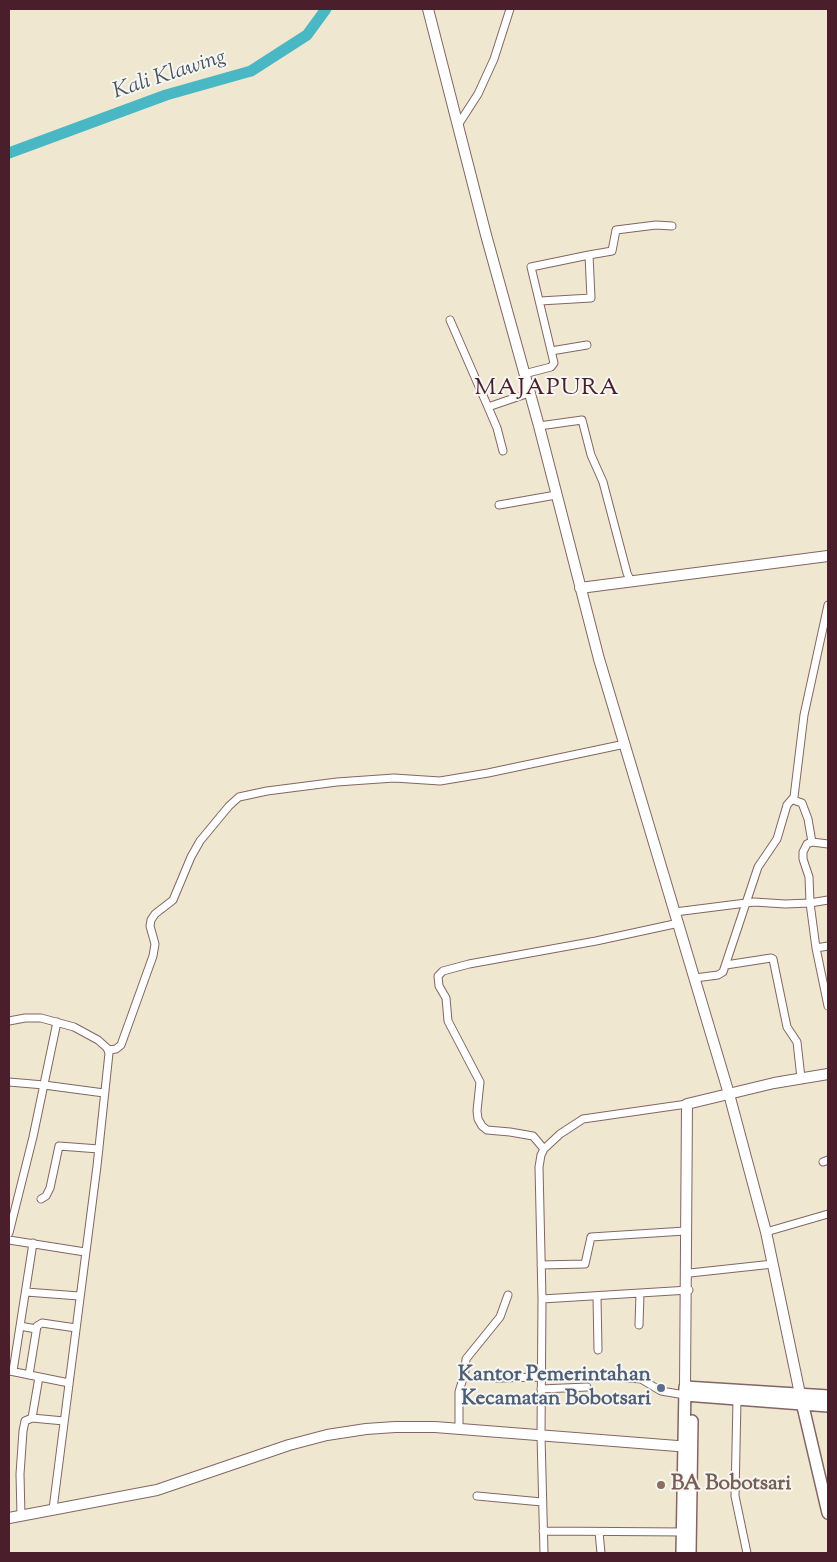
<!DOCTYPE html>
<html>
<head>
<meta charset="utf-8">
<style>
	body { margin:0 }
	#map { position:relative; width:837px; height:1562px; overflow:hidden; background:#efe7d0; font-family:"Sorts Mill Goudy",serif }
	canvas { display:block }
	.frame { position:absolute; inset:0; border:10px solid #4a1f2b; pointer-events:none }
</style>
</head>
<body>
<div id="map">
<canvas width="837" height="1562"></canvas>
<div class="frame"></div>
</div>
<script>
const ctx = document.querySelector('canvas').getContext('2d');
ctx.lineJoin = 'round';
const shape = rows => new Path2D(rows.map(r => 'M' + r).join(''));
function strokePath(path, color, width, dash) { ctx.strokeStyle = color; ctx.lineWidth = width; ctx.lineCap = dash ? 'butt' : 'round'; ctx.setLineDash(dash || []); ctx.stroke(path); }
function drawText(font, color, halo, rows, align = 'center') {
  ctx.font = font + ' "Sorts Mill Goudy",serif'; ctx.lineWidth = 4; ctx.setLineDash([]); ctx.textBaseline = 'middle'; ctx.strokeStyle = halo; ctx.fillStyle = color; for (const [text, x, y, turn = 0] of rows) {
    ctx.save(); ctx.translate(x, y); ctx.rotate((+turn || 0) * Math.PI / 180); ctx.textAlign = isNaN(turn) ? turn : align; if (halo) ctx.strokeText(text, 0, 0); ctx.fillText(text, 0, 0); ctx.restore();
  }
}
strokePath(shape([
	[9,153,166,95,251,71,307,35,326,9]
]), '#4ab7c4', 11);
const street = shape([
	[458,125,478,94,494,59,510,9],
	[540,301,591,298,589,255,612,251,616,230,656,225,672,226],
	[450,320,488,407,529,393],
	[551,351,587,345],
	[524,374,551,367,554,363,531,267,589,255],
	[488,407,497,428,503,451],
	[539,426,582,420,591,455,603,482,627,573,631,582],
	[499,505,556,495],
	[793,800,802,803,808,819,812,842],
	[828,844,812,842,807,844,803,852,803,859,809,877,810,903,828,900],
	[675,912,754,902,785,904,810,903,816,948,828,1006],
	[816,948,828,946],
	[726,965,771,958,773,959,787,1027,797,1042,801,1078],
	[695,978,718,975,723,972,758,867,777,839,787,805,794,797,804,715,828,605],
	[9,1021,25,1018,41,1018,74,1027,98,1040,107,1048,109,1053,97,1166,53,1509],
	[108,1050,116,1049,121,1045,153,956,155,944,150,926,151,920,155,914,173,900,191,857,200,841,229,806,239,797,267,791,337,782,394,778,440,781,488,773,625,744],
	[9,1082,44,1085,104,1093],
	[544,1149,533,1136,510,1132,487,1130,482,1126,478,1119,477,1111,480,1082,448,1021,446,998,439,986,438,976,443,971,469,964,596,941,679,923],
	[823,1162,828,1160],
	[41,1199,46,1196,50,1188,59,1146,99,1149],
	[766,1232,828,1214],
	[9,1233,33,1137,57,1022],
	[9,1240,85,1252],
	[541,1265,585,1264,591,1237,685,1231],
	[690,1273,773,1264],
	[26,1292,79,1296],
	[597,1297,598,1350],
	[542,1299,689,1290],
	[639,1325,640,1293],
	[20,1326,36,1329],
	[10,1371,69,1383],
	[13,1371,33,1243],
	[29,1375,37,1326,42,1323,76,1328],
	[605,1376,641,1379,661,1391,685,1395],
	[497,1378,541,1377],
	[541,1389,587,1387],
	[737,1400,735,1496,747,1553],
	[32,1418,64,1421],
	[459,1429,459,1392,465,1371,466,1359,500,1317,508,1295],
	[477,1496,542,1502],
	[21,1516,20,1474,23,1431,25,1421,32,1418,39,1377],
	[543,1531,685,1532],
	[599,1532,601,1553],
	[544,1553,541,1435,542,1299,539,1167,541,1155,544,1149,560,1134,583,1119,687,1104]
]);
const secondary = shape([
	[428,9,486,235,539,426,599,659,729,1094,766,1232,800,1394],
	[580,588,828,556],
	[685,1387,687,1104,774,1083,828,1074],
	[9,1518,157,1490,289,1445,327,1435,366,1429,395,1427,435,1427,690,1447]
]);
const primary = shape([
	[685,1395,828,1406],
	[801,1398,828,1513],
	[682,1553,685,1387,828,1396],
	[690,1553,692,1421]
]);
strokePath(street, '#846565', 9);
strokePath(secondary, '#846565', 12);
strokePath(primary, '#846565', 14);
strokePath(street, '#fff', 7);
strokePath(secondary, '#fff', 10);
strokePath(primary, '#fff', 11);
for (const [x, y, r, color] of [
	[661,1388,5,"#5c6f8a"],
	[661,1485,5,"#8d6e63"]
]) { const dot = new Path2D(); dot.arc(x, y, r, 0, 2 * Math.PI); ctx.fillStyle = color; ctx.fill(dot); strokePath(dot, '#f6f6f2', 2); }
drawText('bold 21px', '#4e5e75', '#f6f6f2', [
	["Kantor Pemerintahan",651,1376],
	["Kecamatan Bobotsari",651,1400]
], 'right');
drawText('bold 21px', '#785e54', '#f6f6f2', [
	["BA Bobotsari",671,1485]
], 'left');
drawText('italic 22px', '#4a5461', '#f6f6f2', [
	["Kali Klawing",170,76,-18]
]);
ctx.letterSpacing = '1px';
drawText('24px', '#4a1f2b', '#f6f6f2', [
	["MAJAPURA",547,390]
]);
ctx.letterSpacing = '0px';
</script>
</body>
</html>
